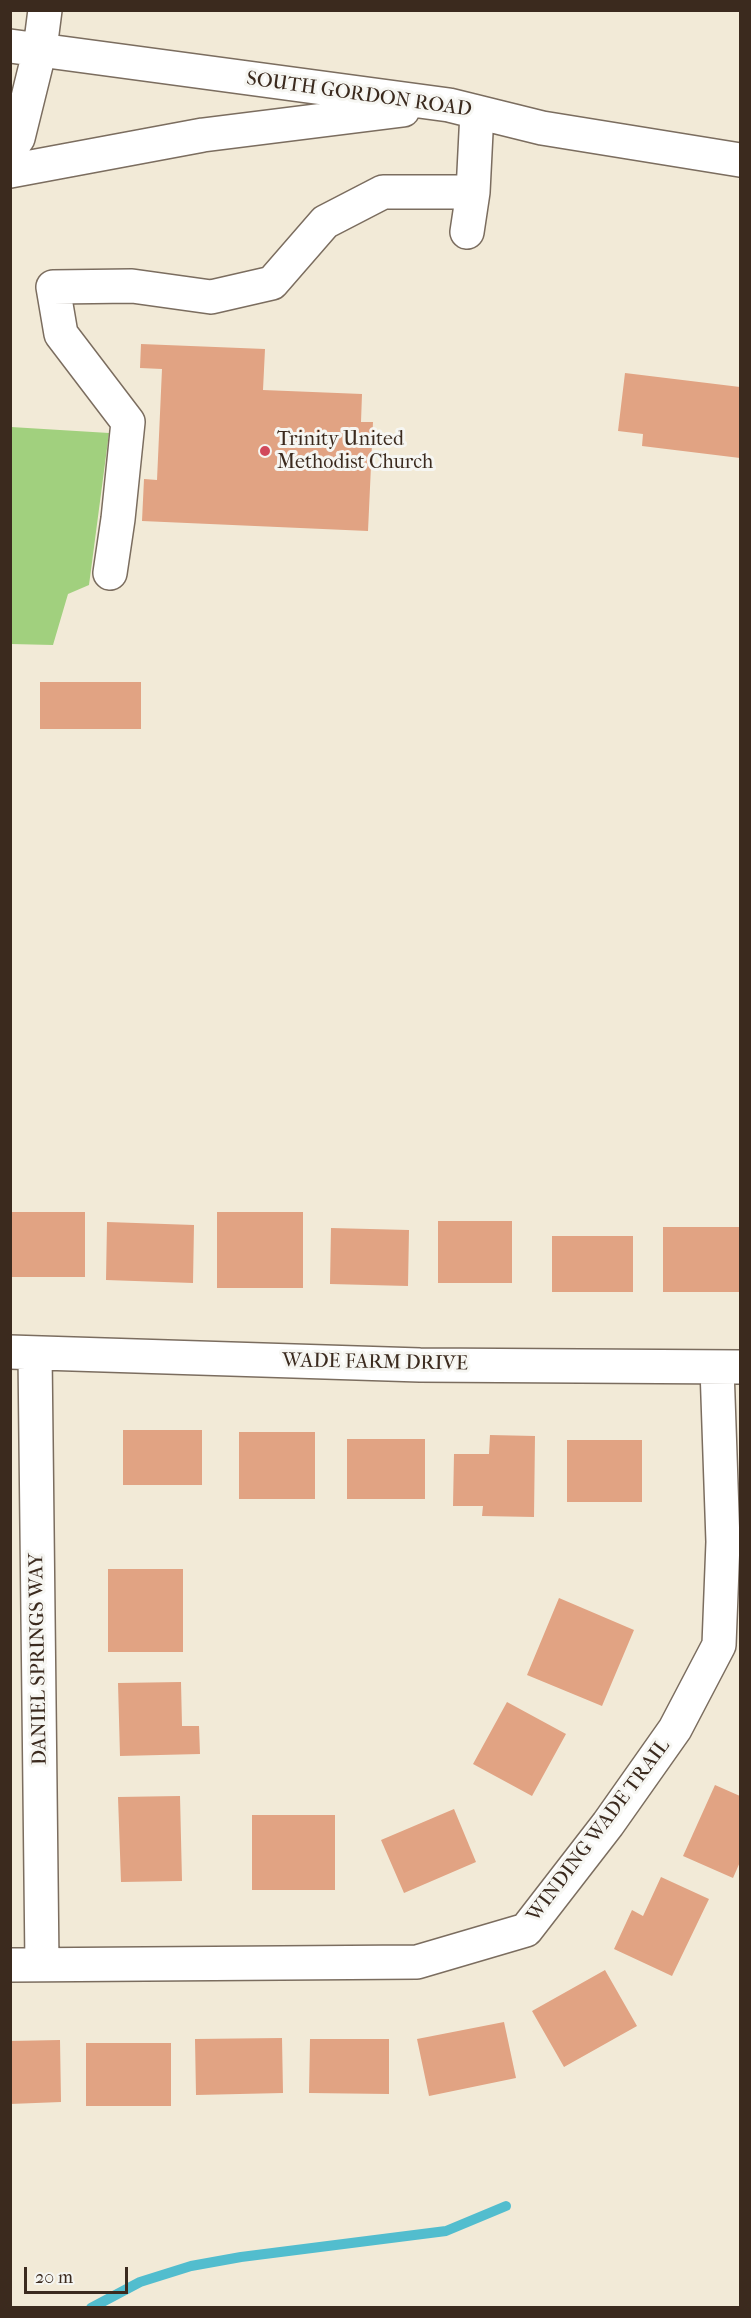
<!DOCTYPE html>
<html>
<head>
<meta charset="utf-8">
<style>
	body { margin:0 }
	#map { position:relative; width:751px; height:2318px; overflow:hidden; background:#f2ead7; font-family:"IM FELL French Canon",serif }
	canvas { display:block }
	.frame { position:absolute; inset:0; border:12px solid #3b2a1e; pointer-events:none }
	.scale { position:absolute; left:24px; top:2267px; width:104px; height:27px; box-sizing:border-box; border:3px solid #3b2a1e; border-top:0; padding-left:8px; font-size:18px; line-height:21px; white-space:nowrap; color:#3b2a1e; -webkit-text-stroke:4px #f6f6f2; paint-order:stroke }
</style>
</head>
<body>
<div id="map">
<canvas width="751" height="2318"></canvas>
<div class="frame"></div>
<div class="scale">20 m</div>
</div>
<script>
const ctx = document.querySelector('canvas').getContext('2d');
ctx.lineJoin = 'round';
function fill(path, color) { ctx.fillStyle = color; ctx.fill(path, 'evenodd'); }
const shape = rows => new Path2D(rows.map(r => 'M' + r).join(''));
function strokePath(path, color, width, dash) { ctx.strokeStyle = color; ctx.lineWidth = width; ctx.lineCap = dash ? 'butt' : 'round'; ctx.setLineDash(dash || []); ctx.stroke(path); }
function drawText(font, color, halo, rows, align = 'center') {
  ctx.font = font + ' "IM FELL French Canon",serif'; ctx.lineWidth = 6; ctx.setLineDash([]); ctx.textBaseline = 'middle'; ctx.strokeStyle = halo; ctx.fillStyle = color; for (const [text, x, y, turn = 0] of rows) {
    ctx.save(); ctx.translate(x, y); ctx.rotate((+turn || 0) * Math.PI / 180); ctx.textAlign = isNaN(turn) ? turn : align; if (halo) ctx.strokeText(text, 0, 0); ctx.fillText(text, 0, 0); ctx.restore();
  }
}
fill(shape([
	[11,427,109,433,89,585,68,594,53,645,11,644]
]), '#a1d07e');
strokePath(shape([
	[91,2308,140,2282,191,2266,241,2257,446,2231,506,2206]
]), '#52bdce', 10);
fill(shape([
	[141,344,265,349,263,390,362,394,361,422,373,422,368,531,142,521,144,479,157,480,162,369,140,368],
	[625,373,740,387,740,458,642,446,643,434,618,431],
	[40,682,141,682,141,729,40,729],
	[10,1212,85,1212,85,1277,10,1277],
	[217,1212,303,1212,303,1288,217,1288],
	[438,1221,512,1221,512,1283,438,1283],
	[107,1222,194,1225,193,1283,106,1280],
	[663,1227,740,1227,740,1292,663,1292],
	[331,1228,409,1230,408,1286,330,1284],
	[552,1236,633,1236,633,1292,552,1292],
	[123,1430,202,1430,202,1485,123,1485],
	[239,1432,315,1432,315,1499,239,1499],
	[490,1435,535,1436,534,1517,482,1516,483,1506,453,1506,454,1454,489,1454],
	[347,1439,425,1439,425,1499,347,1499],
	[567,1440,642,1440,642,1502,567,1502],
	[108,1569,183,1569,183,1652,108,1652],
	[559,1598,634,1630,602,1706,527,1675],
	[181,1682,182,1726,199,1726,200,1754,120,1756,118,1683],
	[507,1702,566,1734,532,1796,473,1764],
	[715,1785,740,1796,740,1862,733,1878,683,1856],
	[180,1796,182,1881,121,1882,118,1797],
	[454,1809,476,1862,404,1893,381,1840],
	[252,1815,335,1815,335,1890,252,1890],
	[661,1877,709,1899,672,1976,614,1949,632,1910,643,1916],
	[605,1970,637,2026,564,2067,532,2011],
	[504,2022,516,2078,429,2096,417,2039],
	[282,2038,283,2093,196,2095,195,2039],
	[310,2039,389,2039,389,2094,309,2093],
	[60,2040,61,2102,10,2104,10,2041],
	[86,2043,171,2043,171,2106,86,2106]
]), '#e1a383');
const minor = shape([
	[10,46,449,105,542,128,740,160],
	[10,149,18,138,40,49,45,10],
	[10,171,203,135,403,110],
	[473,192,477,112],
	[110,573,118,519,128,422,61,334,53,287,132,286,211,297,272,283,325,222,383,192,473,192,467,232],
	[10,1352,420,1365,740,1367],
	[35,1353,42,1964],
	[10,1965,417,1962,526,1930,608,1824,675,1729,719,1645,723,1542,717,1368]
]);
strokePath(minor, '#7b6d5f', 36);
strokePath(minor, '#fff', 33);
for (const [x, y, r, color] of [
	[265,451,6,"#d1495b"]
]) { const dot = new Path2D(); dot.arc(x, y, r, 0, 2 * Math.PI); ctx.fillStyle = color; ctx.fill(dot); strokePath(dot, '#f6f6f2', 2); }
drawText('20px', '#3b2a1e', '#f6f6f2', [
	["SOUTH GORDON ROAD",359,95,8],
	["WADE FARM DRIVE",375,1363,1],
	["DANIEL SPRINGS WAY",39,1659,-91],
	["WINDING WADE TRAIL",599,1831,-53]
]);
drawText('20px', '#3b2a1e', '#f6f6f2', [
	["Trinity United",277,440],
	["Methodist Church",277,463]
], 'left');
</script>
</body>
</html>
